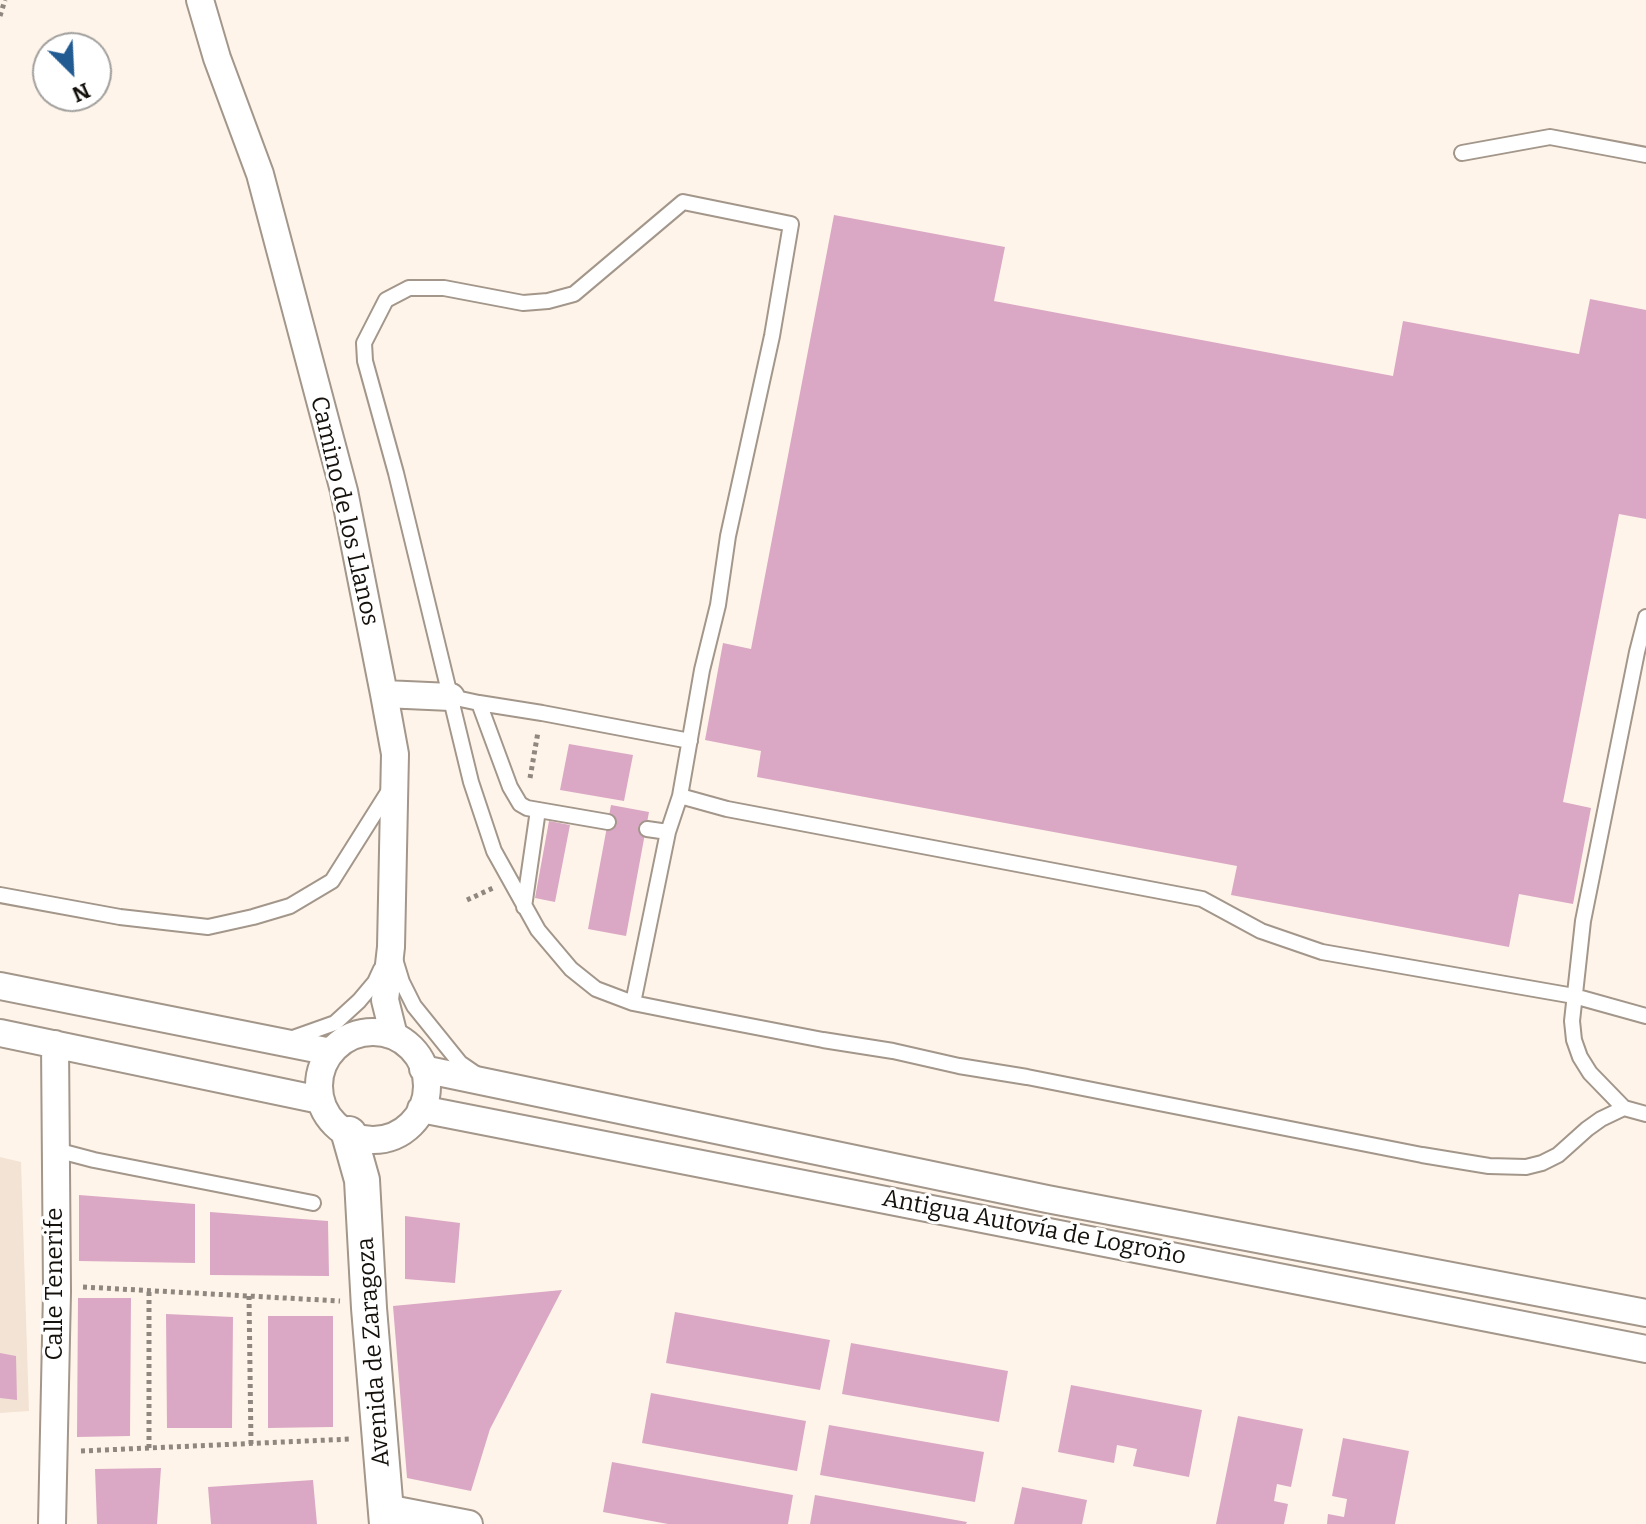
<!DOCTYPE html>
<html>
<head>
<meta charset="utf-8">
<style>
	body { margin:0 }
	#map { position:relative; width:1646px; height:1524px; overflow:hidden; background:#fff4e9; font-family:Bitter,serif }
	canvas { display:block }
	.north { position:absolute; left:32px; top:32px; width:80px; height:80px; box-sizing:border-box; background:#fff; border:2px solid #a1a09e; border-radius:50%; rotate:156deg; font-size:22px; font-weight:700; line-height:32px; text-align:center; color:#15110c }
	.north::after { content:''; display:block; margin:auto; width:28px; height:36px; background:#225b92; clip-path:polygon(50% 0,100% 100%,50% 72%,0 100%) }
</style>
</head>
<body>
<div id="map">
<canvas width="1646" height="1524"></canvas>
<div class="north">N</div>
</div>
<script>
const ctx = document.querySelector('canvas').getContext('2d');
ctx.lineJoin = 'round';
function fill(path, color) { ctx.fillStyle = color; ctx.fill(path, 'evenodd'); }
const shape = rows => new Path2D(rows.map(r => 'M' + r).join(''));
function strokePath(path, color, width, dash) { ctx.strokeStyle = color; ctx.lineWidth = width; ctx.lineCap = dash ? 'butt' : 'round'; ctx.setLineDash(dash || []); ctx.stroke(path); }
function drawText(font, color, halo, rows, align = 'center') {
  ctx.font = font + ' Bitter,serif'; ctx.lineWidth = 6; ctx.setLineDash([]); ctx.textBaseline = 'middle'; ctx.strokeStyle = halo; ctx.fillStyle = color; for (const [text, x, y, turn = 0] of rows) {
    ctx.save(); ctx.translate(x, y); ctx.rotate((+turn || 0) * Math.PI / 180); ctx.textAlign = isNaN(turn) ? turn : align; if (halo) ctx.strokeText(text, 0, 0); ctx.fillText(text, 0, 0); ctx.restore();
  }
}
fill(shape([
	[0,1157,21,1162,29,1411,0,1413]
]), '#f3e3d5');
fill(shape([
	[834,215,1005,247,994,301,1393,376,1403,321,1579,354,1590,299,1646,310,1646,519,1619,514,1563,802,1591,808,1573,904,1519,894,1509,947,1290,906,1231,895,1237,866,757,777,761,751,705,740,723,643,751,649],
	[569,744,633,755,624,801,560,790],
	[611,805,649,812,626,936,588,929],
	[549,821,570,825,555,902,535,898],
	[79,1195,195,1204,195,1263,79,1261],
	[210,1212,328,1221,329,1276,210,1275],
	[405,1216,460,1223,455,1283,405,1279],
	[562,1290,490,1429,471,1491,407,1478,393,1306],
	[78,1298,131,1298,130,1436,77,1437],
	[675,1312,830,1340,820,1390,666,1363],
	[166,1314,233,1317,232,1428,167,1428],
	[268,1316,333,1316,333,1427,268,1428],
	[851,1343,1008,1371,999,1422,842,1394],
	[0,1353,16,1356,17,1400,0,1398],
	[1071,1385,1202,1410,1189,1477,1133,1466,1137,1449,1117,1445,1114,1463,1058,1452],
	[651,1393,806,1421,797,1471,642,1443],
	[1238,1416,1303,1429,1291,1487,1277,1484,1274,1501,1288,1504,1284,1524,1216,1524],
	[829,1425,984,1452,975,1502,820,1475],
	[1343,1438,1409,1451,1395,1524,1327,1524,1328,1514,1344,1517,1347,1499,1332,1496],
	[612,1462,793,1495,788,1524,668,1524,603,1512],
	[161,1468,157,1524,97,1524,95,1469],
	[313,1480,317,1524,211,1524,208,1487],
	[1022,1487,1087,1500,1082,1524,1014,1524],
	[815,1495,967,1522,966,1524,810,1524]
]), '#daa8c5');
const service = shape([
	[1462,153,1550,137,1646,155],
	[1646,617,1637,652,1583,921,1572,1021,1574,1040,1580,1057,1590,1073,1624,1108,1646,1114],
	[451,697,479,703,542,713,690,741],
	[479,703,510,787,520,804,527,808,608,822],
	[647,829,668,832],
	[0,895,120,917,208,927,253,917,290,906,332,881,390,789],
	[524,907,538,810],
	[395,959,402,982,414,1006,460,1063,476,1074],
	[633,1003,668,832,680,796],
	[290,1039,335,1023,359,1001,375,982,381,969],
	[1624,1108,1601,1119,1587,1129,1558,1155,1542,1163,1526,1167,1489,1166,1422,1155,1027,1077,959,1066,893,1051,823,1040,688,1014,633,1003,596,989,571,969,538,930,494,851,471,782,396,473,365,361,364,343,386,300,409,288,444,288,523,303,548,301,574,294,683,202,791,224,772,336,728,536,718,605,702,670,680,796,727,809,1202,899,1261,931,1322,952,1574,996,1646,1016],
	[56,1150,94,1160,313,1203]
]);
const minor = shape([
	[200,0,217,58,260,174,344,491,384,694,395,754,391,947,385,1000,394,1036],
	[384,694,451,697],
	[0,986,331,1052],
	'319 1086a54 54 0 1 1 108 0a54 54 0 1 1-108 0Z',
	[0,1033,320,1100],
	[423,1069,1047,1199,1646,1313],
	[421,1109,1646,1349],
	[386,1508,469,1524],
	[52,1524,57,1292,55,1044]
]);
const tertiary = shape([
	[349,1134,362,1180,369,1308,387,1524]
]);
strokePath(service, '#a3968a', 18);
strokePath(minor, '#a3968a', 30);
strokePath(tertiary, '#a3968a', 38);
strokePath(shape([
	[0,16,5,0],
	[530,778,538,732],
	[467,900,493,888],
	[83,1287,340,1301],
	[249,1296,251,1444],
	[149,1448,149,1290],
	[81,1451,351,1439]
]), '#908880', 5, [4, 4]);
strokePath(service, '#fff', 14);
strokePath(minor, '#fff', 26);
strokePath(tertiary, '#fff', 34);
drawText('24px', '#15110c', '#fff', [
	["Camino de los Llanos",344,511,77],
	["Antigua Autovía de Logroño",1034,1228,11],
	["Calle Tenerife",55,1284,-90],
	["Avenida de Zaragoza",374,1352,-94]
]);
</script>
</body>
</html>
